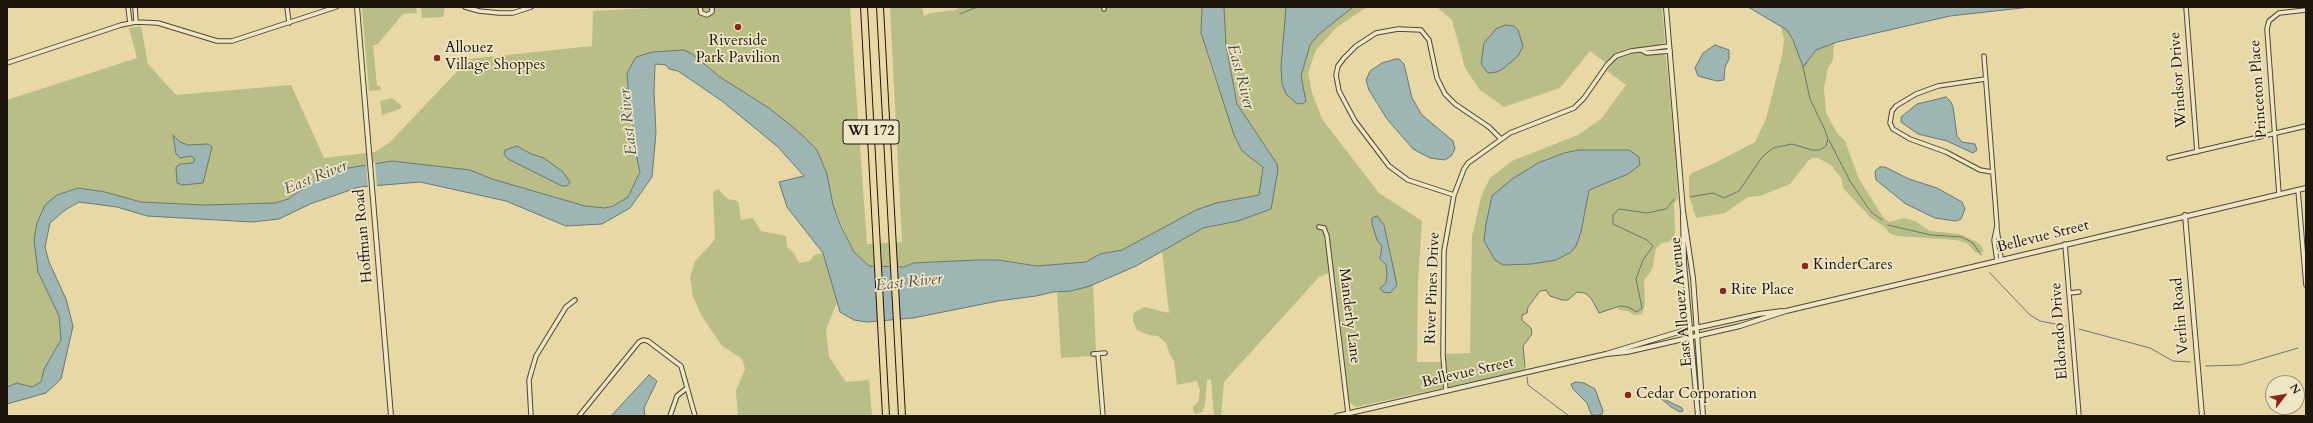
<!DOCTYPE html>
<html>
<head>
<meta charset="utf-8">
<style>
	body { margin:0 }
	#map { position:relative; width:2313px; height:423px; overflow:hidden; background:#e7d8a6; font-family:Cardo,serif }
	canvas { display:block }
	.frame { position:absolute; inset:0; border:8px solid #1e150b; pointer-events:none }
	.north { position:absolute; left:2265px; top:375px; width:40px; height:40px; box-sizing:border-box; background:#efe6c5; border:1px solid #9b927b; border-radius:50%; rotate:59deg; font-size:11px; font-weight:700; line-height:16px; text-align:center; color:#1e150b }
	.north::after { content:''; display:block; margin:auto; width:14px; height:18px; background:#8f2418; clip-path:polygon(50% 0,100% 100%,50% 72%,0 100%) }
</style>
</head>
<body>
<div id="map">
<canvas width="2313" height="423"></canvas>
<div class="frame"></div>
<div class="north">N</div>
</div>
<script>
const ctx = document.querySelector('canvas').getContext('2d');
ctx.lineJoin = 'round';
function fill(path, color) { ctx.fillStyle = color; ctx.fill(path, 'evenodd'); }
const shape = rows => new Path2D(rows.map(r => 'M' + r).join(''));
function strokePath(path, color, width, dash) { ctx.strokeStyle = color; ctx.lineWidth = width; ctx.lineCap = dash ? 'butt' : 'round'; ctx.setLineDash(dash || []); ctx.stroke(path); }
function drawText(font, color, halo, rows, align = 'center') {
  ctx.font = font + ' Cardo,serif'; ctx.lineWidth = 3.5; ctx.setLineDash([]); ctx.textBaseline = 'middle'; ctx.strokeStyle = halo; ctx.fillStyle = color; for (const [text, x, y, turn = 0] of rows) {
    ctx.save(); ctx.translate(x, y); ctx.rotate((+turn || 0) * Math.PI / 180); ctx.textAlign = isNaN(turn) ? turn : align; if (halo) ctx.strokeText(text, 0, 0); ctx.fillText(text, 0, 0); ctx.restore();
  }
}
fill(shape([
	[362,7,416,7,417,13,403,14,377,45,373,45,377,86,380,86,381,90,369,91],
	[421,7,445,7,443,17,422,18],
	[669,7,850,7,867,244,902,242,890,7,922,7,924,16,930,13,955,10,961,7,1202,7,1201,33,1213,73,1242,151,1264,167,1264,174,1270,153,1237,104,1226,45,1224,7,1367,7,1337,27,1316,50,1308,73,1312,93,1322,119,1379,193,1422,221,1418,281,1417,362,1444,362,1444,354,1470,353,1472,236,1482,194,1490,178,1512,161,1578,135,1601,119,1626,85,1607,71,1610,66,1590,51,1560,88,1504,107,1480,90,1465,68,1452,20,1437,7,1662,7,1665,42,1658,46,1659,53,1664,54,1666,57,1675,148,1678,199,1674,203,1675,233,1671,241,1662,243,1656,248,1652,270,1644,280,1645,304,1642,314,1634,315,1628,311,1619,310,1617,307,1599,313,1591,298,1585,293,1577,292,1568,300,1562,300,1550,296,1546,291,1540,291,1528,307,1527,313,1522,316,1522,320,1531,328,1532,334,1523,346,1525,370,1356,407,1349,402,1334,271,1319,277,1224,382,1221,416,1214,416,1211,379,1207,380,1205,405,1202,412,1196,414,1193,411,1193,407,1198,402,1200,391,1197,381,1177,385,1174,361,1170,355,1166,343,1158,336,1149,335,1137,330,1133,321,1133,315,1136,311,1145,307,1169,313,1162,250,1203,228,1238,221,1270,209,1259,195,1239,199,1184,218,1122,250,1100,254,1086,262,1037,266,998,260,913,263,904,267,886,268,869,266,854,252,800,133,769,108,720,77,692,54,684,50,652,52,630,113,640,172,628,197,613,206,605,208,586,206,492,179,470,170,392,161,363,167,305,186,288,199,275,203,204,205,141,202,105,192,78,188,57,195,37,223,50,294,59,316,61,340,44,369,41,382,32,387,17,383,7,387,7,100,137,58,129,28,141,26,148,64,176,95,291,85,324,158,375,152,390,142,469,59,592,46,593,11],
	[1781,26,1787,30,1793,40,1803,67,1816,50,1834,43,1833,60,1828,68,1824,88,1826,113,1837,133,1845,141,1859,179,1883,217,1889,222,1904,218,1915,221,1930,231,1959,234,1975,241,1981,245,1984,252,1976,253,1967,243,1956,240,1897,236,1889,233,1886,228,1870,217,1843,188,1842,179,1831,165,1818,158,1812,158,1808,161,1790,184,1760,196,1748,197,1725,213,1696,218,1689,195,1689,177,1692,173,1713,164,1755,142,1766,119,1782,56,1784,40],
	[392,98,402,106,400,109,382,115,380,101],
	[718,189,728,199,738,201,741,220,753,218,761,231,786,236,787,247,794,253,797,260,800,263,810,261,814,255,823,253,837,302,826,330,829,357,846,382,869,380,872,416,738,416,736,391,745,369,743,361,741,358,722,346,701,315,693,296,690,277,695,261,712,243,715,238,713,192],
	[1093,284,1096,352,1092,352,1092,356,1061,358,1057,291,1071,291]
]), '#b8be85');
const water = shape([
	[1202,7,1224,7,1226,45,1237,104,1277,164,1278,170,1271,209,1238,221,1203,228,1136,266,1090,286,1071,291,1053,292,1036,296,998,301,913,318,867,322,854,320,840,312,823,253,787,207,779,182,804,176,778,147,722,101,678,71,669,69,666,65,655,64,654,91,656,133,652,177,630,208,602,224,566,226,506,201,420,182,359,187,310,204,279,219,252,222,147,216,117,207,79,202,65,210,50,223,45,247,49,262,66,299,73,326,61,379,46,393,7,404,7,387,17,383,32,387,41,382,44,369,61,340,59,316,38,272,34,240,37,223,45,205,57,195,78,188,105,192,141,202,204,205,275,203,288,199,329,171,392,161,470,170,492,179,585,206,605,208,613,206,628,197,640,172,632,136,633,125,630,113,627,73,636,57,652,52,684,50,692,54,720,77,769,108,800,133,817,150,827,174,833,205,840,224,854,252,869,266,904,267,913,263,977,260,998,260,1037,266,1086,262,1100,254,1122,250,1196,210,1216,203,1259,195,1263,167,1242,151,1234,135,1201,33,1202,7],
	[1286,7,1353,7,1318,35,1310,45,1301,76,1306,101,1302,104,1296,103,1286,94,1282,84,1281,66,1286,7],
	[1748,7,2031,7,1950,16,1837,42,1816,50,1803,67,1793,40,1787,30,1748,7],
	[1505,25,1514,26,1518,30,1523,46,1518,56,1504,68,1497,72,1488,73,1481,64,1484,43,1496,29,1505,25],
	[1715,45,1729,50,1729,59,1725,67,1724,80,1717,81,1698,76,1695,68,1703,53,1715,45],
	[1396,59,1399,59,1404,64,1412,98,1422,115,1453,141,1455,149,1451,156,1445,160,1430,158,1413,149,1387,119,1369,90,1366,80,1370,71,1382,63,1396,59],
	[1946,97,1951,102,1953,107,1957,136,1962,142,1975,144,1977,150,1973,153,1947,141,1918,134,1901,122,1901,117,1917,104,1946,97],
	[173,135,180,142,188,145,208,144,212,147,203,183,183,185,177,183,176,167,180,164,193,163,195,159,191,156,180,158,176,154,173,135],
	[517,146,531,154,544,158,563,172,570,182,567,186,562,186,508,159,504,154,505,150,517,146],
	[1579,150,1629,150,1639,157,1640,165,1628,174,1589,190,1581,232,1576,246,1571,252,1556,260,1532,264,1503,265,1495,260,1484,241,1486,224,1492,196,1512,179,1538,163,1564,153,1579,150],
	[1880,167,1885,167,1909,179,1937,188,1962,202,1965,209,1961,219,1956,221,1935,218,1906,204,1876,180,1875,171,1880,167],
	[1377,216,1384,225,1397,285,1390,293,1383,292,1380,288,1386,283,1387,273,1386,265,1380,259,1382,246,1377,240,1372,224,1372,218,1377,216],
	[649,375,657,381,644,408,645,416,611,416,649,375],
	[1576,382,1584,383,1595,389,1603,411,1602,414,1595,416,1591,414,1587,403,1573,389,1571,384,1576,382],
	[1658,396,1682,408,1683,411,1680,412,1671,407,1658,396]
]);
fill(water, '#9db6b3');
strokePath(water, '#6a7670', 1);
fill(shape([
	[375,162,377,187,368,188,366,164]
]), '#e7d8a6');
strokePath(shape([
	[960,14,977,7],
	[1829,140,1850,181,1871,212,1882,220],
	[1690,197,1713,193,1724,198,1739,191,1762,157,1773,148,1792,144,1812,150,1820,150,1826,146,1828,139,1825,130,1810,99,1803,67,1807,63],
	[1888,225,1931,235,1962,237,1973,243,1981,255],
	[1989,272,2030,315,2040,321,2066,326],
	[2079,329,2150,348,2173,361,2190,362],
	[2206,366,2240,365,2298,348],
	[1525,367,1523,346,1532,334,1531,328,1522,320,1522,315,1527,313,1528,307,1540,291,1546,290,1550,296,1562,300,1568,300,1577,292,1585,293,1591,298,1599,313,1620,306,1628,307,1637,312,1642,308,1636,279,1643,260,1653,246,1647,240,1613,224,1613,215,1619,209,1647,213,1666,209,1674,199],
	[1527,377,1528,385,1569,416]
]), '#6a7670', 1);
const minor = shape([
	[128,7,130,23],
	[135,7,136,22],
	[287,7,289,23],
	[465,7,479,11,499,13,513,13,531,7],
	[700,7,701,13,707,15,712,12,712,7],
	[1104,7,1104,9],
	[2186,7,2197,152],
	[1641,50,1647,53,1670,51],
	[1984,56,1997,226,1994,240,1997,261],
	[7,63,121,25,136,22,158,23,217,41,232,41,336,7],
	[1985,79,1938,86,1916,94,1896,106,1892,111,1890,123,1893,129,1910,139,1946,152,1980,170,1992,172],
	[2169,158,2306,126],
	[2298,190,2306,285],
	[2279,194,2267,29,2269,21,2279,13,2306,10],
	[1454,195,1408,180,1389,166,1355,121,1339,91,1336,75,1338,66,1344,58,1356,46,1376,33,1398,29,1421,30,1429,40,1437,78,1445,94,1455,104,1489,127,1501,139],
	[1319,227,1324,228,1327,236,1348,413],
	[1997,229,2001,259],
	[2065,244,2079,416],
	[2069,293,2079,292],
	[1093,354,1105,353],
	[1098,354,1103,416],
	[1446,391,1443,356,1444,251,1454,195,1464,169,1468,163,1510,133,1574,108,1584,98,1607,65,1616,56,1631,51,1669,46],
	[531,416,529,380,536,356,566,307,575,300],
	[579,416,639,342,643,340,648,341,681,366,695,416],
	[670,416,677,396,687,388]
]);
const tertiary = shape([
	[357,7,391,416],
	[1666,7,1683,211,1693,278,1703,416],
	[1683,215,1684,263,1698,416],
	[2185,215,2202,416],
	[1606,354,1627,352,1740,326,1786,311,2306,188],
	[1337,416,1606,354,1682,331,1759,314,1782,311]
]);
const motorway = shape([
	[864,7,886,416],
	[880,7,902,416]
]);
strokePath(minor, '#504632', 5.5);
strokePath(tertiary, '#504632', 6);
strokePath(motorway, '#1e150b', 8);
strokePath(minor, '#efe6c5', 3.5);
strokePath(tertiary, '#efe6c5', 4);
strokePath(motorway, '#e7d8a6', 6);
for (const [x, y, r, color] of [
	[738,27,4,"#8f2418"],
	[437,58,4,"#8f2418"],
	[1805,266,4,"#8f2418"],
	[1723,291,4,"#8f2418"],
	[1628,395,4,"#8f2418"]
]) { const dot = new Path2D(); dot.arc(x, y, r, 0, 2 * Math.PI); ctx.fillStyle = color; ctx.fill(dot); strokePath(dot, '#efe6c5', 1.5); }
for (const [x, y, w] of [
	[871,132,56]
]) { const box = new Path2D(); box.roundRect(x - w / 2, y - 12, w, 24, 3); ctx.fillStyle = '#efe6c5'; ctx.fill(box); strokePath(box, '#1e150b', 1); }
drawText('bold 14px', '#1e150b', null, [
	["WI 172",871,132]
]);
drawText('15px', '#1e150b', '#efe6c5', [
	["Riverside",738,42,"center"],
	["Park Pavilion",738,59,"center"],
	["Allouez",445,49],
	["Village Shoppes",445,66],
	["KinderCares",1813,266],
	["Rite Place",1731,291],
	["Cedar Corporation",1636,395]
], 'left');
drawText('15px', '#1e150b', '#efe6c5', [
	["Windsor Drive",2179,80,-94],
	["Princeton Place",2259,89,-94],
	["Hoffman Road",364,236,-95],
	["Bellevue Street",2043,237,-14],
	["River Pines Drive",1433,288,-88],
	["East Allouez Avenue",1682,302,-95],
	["Manderly Lane",1349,316,83],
	["Verlin Road",2181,316,-95],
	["Eldorado Drive",2060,331,-94],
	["Bellevue Street",1468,373,-13]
]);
drawText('italic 16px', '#4a4d46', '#efe6c5', [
	["East River",1240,77,75],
	["East River",629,122,-96],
	["East River",316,178,-22],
	["East River",909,283,-6]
]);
</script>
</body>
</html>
